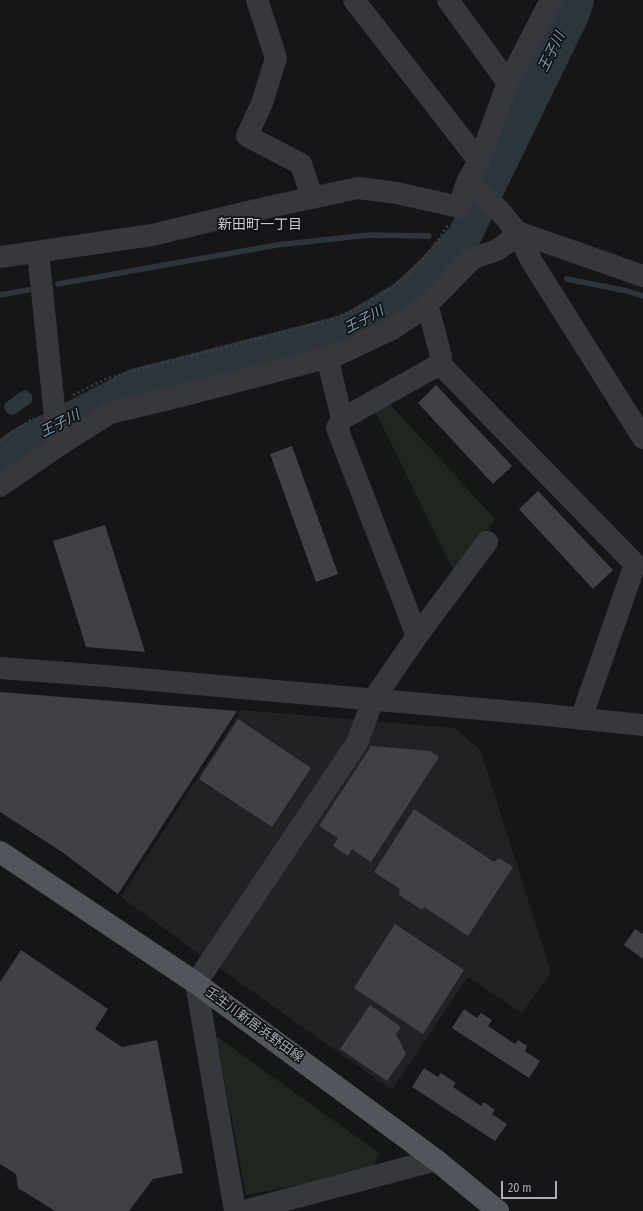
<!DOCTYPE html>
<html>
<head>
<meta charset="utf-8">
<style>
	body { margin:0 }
	#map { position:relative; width:643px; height:1211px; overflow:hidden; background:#161618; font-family:"Fira Sans Condensed",sans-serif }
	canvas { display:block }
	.scale { position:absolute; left:501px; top:1181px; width:56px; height:18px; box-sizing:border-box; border:2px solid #a8adb8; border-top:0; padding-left:5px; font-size:12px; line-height:14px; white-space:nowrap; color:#a8adb8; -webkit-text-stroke:3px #111113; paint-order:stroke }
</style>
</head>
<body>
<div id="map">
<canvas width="643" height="1211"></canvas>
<div class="scale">20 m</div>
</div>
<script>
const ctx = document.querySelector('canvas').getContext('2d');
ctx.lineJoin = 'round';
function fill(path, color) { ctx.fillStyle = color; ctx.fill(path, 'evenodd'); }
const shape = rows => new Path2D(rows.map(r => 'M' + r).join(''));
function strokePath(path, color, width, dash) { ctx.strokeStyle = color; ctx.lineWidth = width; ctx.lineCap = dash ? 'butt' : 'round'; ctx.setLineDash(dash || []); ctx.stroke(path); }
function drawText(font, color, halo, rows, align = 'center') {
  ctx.font = font + ' "Fira Sans Condensed","Noto Sans JP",sans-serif'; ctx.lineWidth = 3.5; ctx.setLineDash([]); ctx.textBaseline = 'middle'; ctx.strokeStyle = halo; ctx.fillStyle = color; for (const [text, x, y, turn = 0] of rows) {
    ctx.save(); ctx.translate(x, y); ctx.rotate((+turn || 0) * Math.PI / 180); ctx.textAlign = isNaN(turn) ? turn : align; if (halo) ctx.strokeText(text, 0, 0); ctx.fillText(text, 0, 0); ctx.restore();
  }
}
fill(shape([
	[241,710,454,728,480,749,551,972,522,1013,468,977,392,1090,195,951,121,897]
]), '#222225');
fill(shape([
	[388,402,495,519,455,574,374,409],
	[216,1036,379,1153,370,1172,246,1195]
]), '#1e261f');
fill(shape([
	[26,390,32,395,32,402,14,415,9,414,6,412,4,408,5,403,22,391]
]), '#2c353c');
strokePath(shape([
	[451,236,464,237],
	[567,279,627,291,643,296],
	[58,284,277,245,369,235,429,236],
	[0,295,28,290]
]), '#2c353c', 5.5);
strokePath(shape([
	[0,460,22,444,137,385,348,331,405,297,434,270,464,237,573,13,577,0]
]), '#2c353c', 34);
fill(shape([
	[436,385,512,466,493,484,418,403],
	[292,446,338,574,316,582,270,454],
	[538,491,613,570,593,589,519,509],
	[105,525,145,652,86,647,53,541],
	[0,692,237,711,118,894,62,852,0,812],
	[238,719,311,768,272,827,199,779],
	[371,746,430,751,439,757,371,862,352,849,348,856,333,846,338,838,319,826],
	[414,809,494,862,499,858,513,867,468,936,424,907,422,910,399,895,400,889,374,872],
	[395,924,464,970,423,1034,354,988],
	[635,929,643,934,643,959,624,945],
	[21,950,108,1009,95,1029,122,1047,157,1040,183,1173,153,1179,129,1211,55,1211,18,1188,16,1174,0,1164,0,982],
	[370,1005,401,1027,396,1034,406,1054,387,1081,340,1049],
	[464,1009,477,1018,481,1013,492,1020,488,1026,515,1044,518,1040,527,1046,525,1051,540,1061,529,1078,452,1028],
	[424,1068,438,1077,441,1073,456,1083,453,1087,481,1106,484,1102,495,1110,492,1114,507,1124,495,1141,412,1087]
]), '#404145');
strokePath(shape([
	[73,395,106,379,122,374,330,320,369,303,405,278,433,247,448,225],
	[0,441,34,418]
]), '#3d3f44', 2.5, [2, 3]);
strokePath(shape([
	[257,0,276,58,262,103,247,136,301,164,312,198],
	[354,0,479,161],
	[448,0,508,83],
	[467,182,499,210,517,232,532,262,643,438],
	[38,252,58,446],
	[0,257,152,235,269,207,358,188,397,193,459,207,467,182,479,161,508,83,551,0],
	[425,307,430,315,441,356,440,364],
	[327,357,342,419],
	[0,486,58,446,110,413,177,397,337,355,392,329,425,307,472,259,497,250,507,243,517,232,643,276],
	[417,636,337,428,342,419,440,364,635,564,581,719],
	[0,668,106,676,537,714,643,725],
	[235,1211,196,983,357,743,373,700,417,636,487,542],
	[245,1211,436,1160]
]), '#37383d', 22);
strokePath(shape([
	[0,852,196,983,436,1160,498,1211]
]), '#53555c', 22);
drawText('13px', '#a8adb8', '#111113', [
	["壬生川新居浜野田線",254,1025,36]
]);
drawText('italic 14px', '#7f9bb3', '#111113', [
	["王子川",552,52,-64],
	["王子川",364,320,-28],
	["王子川",60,424,-27]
]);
drawText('14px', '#c9ccd4', '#111113', [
	["新田町一丁目",260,225]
]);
</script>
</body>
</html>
